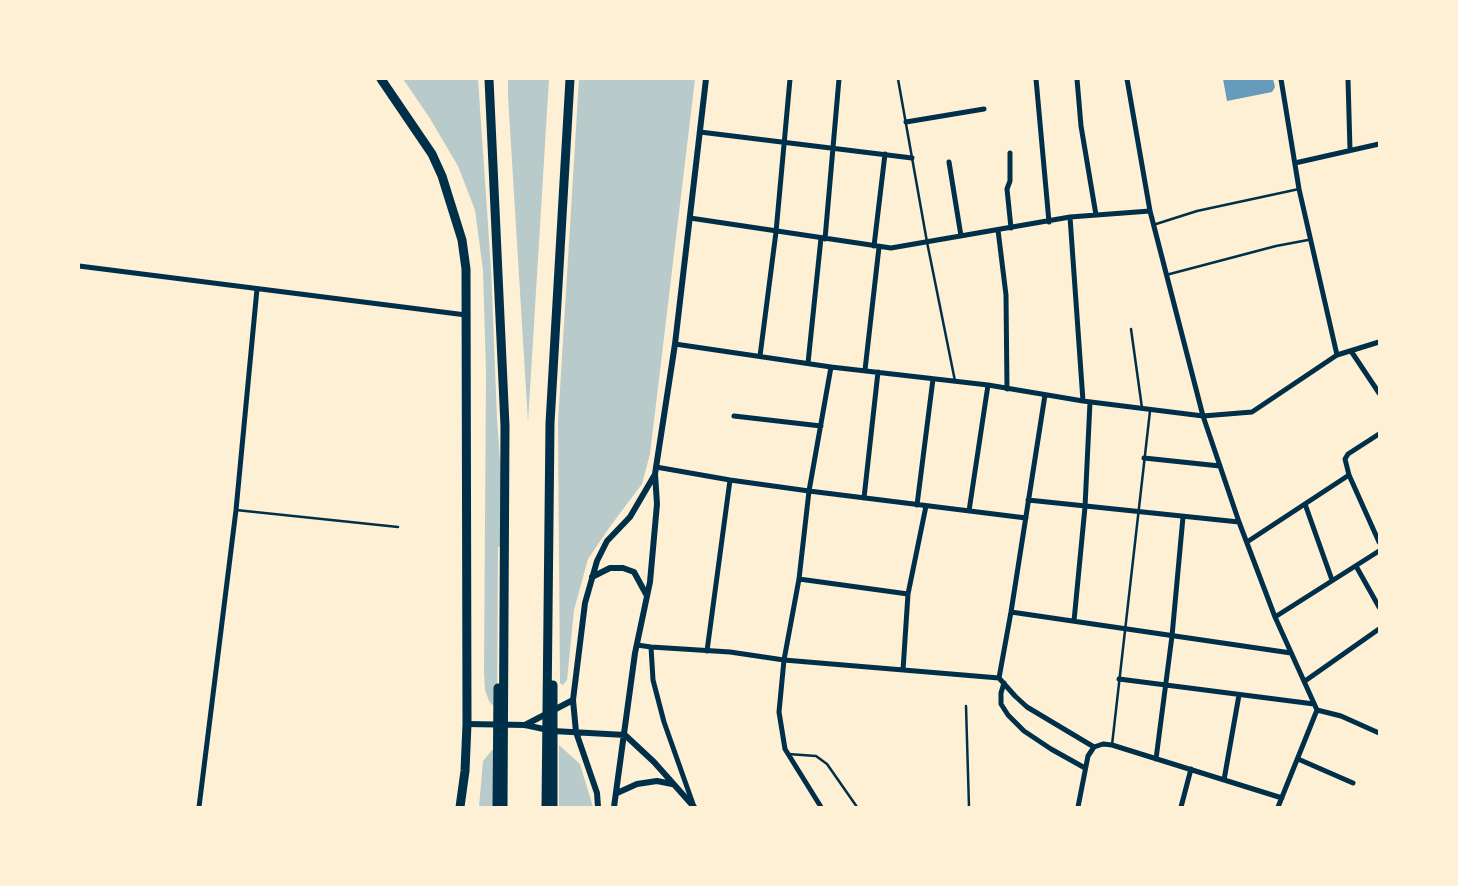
<!DOCTYPE html>
<html>
<head>
<meta charset="utf-8">
<style>
	body { margin:0 }
	#map { position:relative; width:1458px; height:886px; overflow:hidden; background:#fdf0d5; font-family:Literata,serif }
	canvas { display:block }
	.frame { position:absolute; inset:0; border:80px solid #fdf0d5; pointer-events:none }
</style>
</head>
<body>
<div id="map">
<canvas width="1458" height="886"></canvas>
<div class="frame"></div>
</div>
<script>
const ctx = document.querySelector('canvas').getContext('2d');
ctx.lineJoin = 'round';
function fill(path, color) { ctx.fillStyle = color; ctx.fill(path, 'evenodd'); }
const shape = rows => new Path2D(rows.map(r => 'M' + r).join(''));
function strokePath(path, color, width, dash) { ctx.strokeStyle = color; ctx.lineWidth = width; ctx.lineCap = dash ? 'butt' : 'round'; ctx.setLineDash(dash || []); ctx.stroke(path); }
fill(shape([
	[403,79,478,79,491,269,497,418,506,547,498,547,497,710,489,701,485,690,484,672,486,372,483,270,475,210,458,166,429,117],
	[508,79,549,79,528,422,508,96],
	[579,79,695,79,650,454,642,484,609,528,588,559,574,610,567,680,563,685,560,683,558,422],
	[497,744,497,807,479,807,483,761],
	[559,745,580,764,593,807,559,807]
]), '#b9caca');
fill(shape([
	[1223,79,1273,79,1275,87,1272,92,1227,101]
]), '#669bbc');
strokePath(shape([
	[898,79,927,242,955,381],
	[1153,225,1197,211,1299,189],
	[1166,275,1276,246,1308,240],
	[1131,329,1142,408],
	[236,510,398,527],
	[966,706,969,807],
	[1112,745,1150,411],
	[788,754,816,756,827,764,857,807]
]), '#003049', 2.5);
strokePath(shape([
	[1036,79,1049,222],
	[1077,79,1081,126,1096,215],
	[1127,79,1150,211,1203,416,1239,522,1275,617,1317,710,1278,807],
	[1281,79,1299,189,1337,355],
	[1348,79,1350,150],
	[906,122,984,109],
	[700,132,912,158],
	[1010,153,1010,181,1007,189,1011,228],
	[949,162,961,236],
	[1295,163,1379,144],
	[1070,217,1083,401],
	[690,218,891,248,1070,217,1150,211],
	[998,230,1006,295,1007,389],
	[825,239,839,79],
	[874,246,885,154],
	[79,266,466,315],
	[675,344,831,367,988,385,1083,401,1203,416,1252,412,1337,355,1379,342],
	[1351,351,1379,393],
	[760,356,776,232,790,79],
	[808,363,821,238],
	[865,370,879,247],
	[1045,395,1011,612,999,678,1015,696,1027,707,1094,747],
	[734,416,821,426],
	[1379,434,1348,454,1345,459,1349,475,1379,542],
	[1144,458,1220,466],
	[656,467,730,480,809,491,1026,518],
	[864,498,878,372],
	[1028,500,1239,522],
	[1305,504,1332,580],
	[917,505,933,379],
	[969,511,988,385],
	[1247,542,1349,475],
	[1356,566,1379,607],
	[799,579,908,594,926,506],
	[1011,612,1291,653],
	[1275,617,1379,551],
	[1074,621,1085,507,1090,402],
	[637,645,651,647,730,652,784,660,999,678],
	[651,647,653,680,664,722,693,804],
	[707,651,730,480],
	[903,670,908,594],
	[1119,679,1314,704],
	[1305,681,1379,629],
	[1004,683,1001,693,1001,704,1008,715,1024,731,1051,749,1085,768],
	[1317,710,1341,716,1379,733],
	[1156,759,1172,636,1183,517],
	[1298,759,1353,783],
	[1224,780,1239,695],
	[199,807,236,510,257,289],
	[821,807,785,749,779,712,784,660,799,579,809,491,831,367],
	[1078,807,1088,756,1094,747,1103,744,1112,745,1282,798],
	[1181,807,1191,769]
]), '#003049', 5);
strokePath(shape([
	[592,577,610,568,623,568,634,572,646,594],
	[467,724,525,725,553,731,625,735,654,762,694,807],
	[525,725,573,700],
	[617,793,637,784,657,781,672,784],
	[598,807,597,793,576,732,573,700,585,603,597,561,607,541,630,517,654,476],
	[614,807,635,653,650,582,657,504,655,474,675,344,706,79]
]), '#003049', 6);
strokePath(shape([
	[381,79,432,154,442,176,462,240,466,269,467,724,465,771,460,807],
	[489,79,505,426,503,807],
	[553,685,553,807],
	[497,807,498,688],
	[546,807,550,423,570,79]
]), '#003049', 9);
</script>
</body>
</html>
